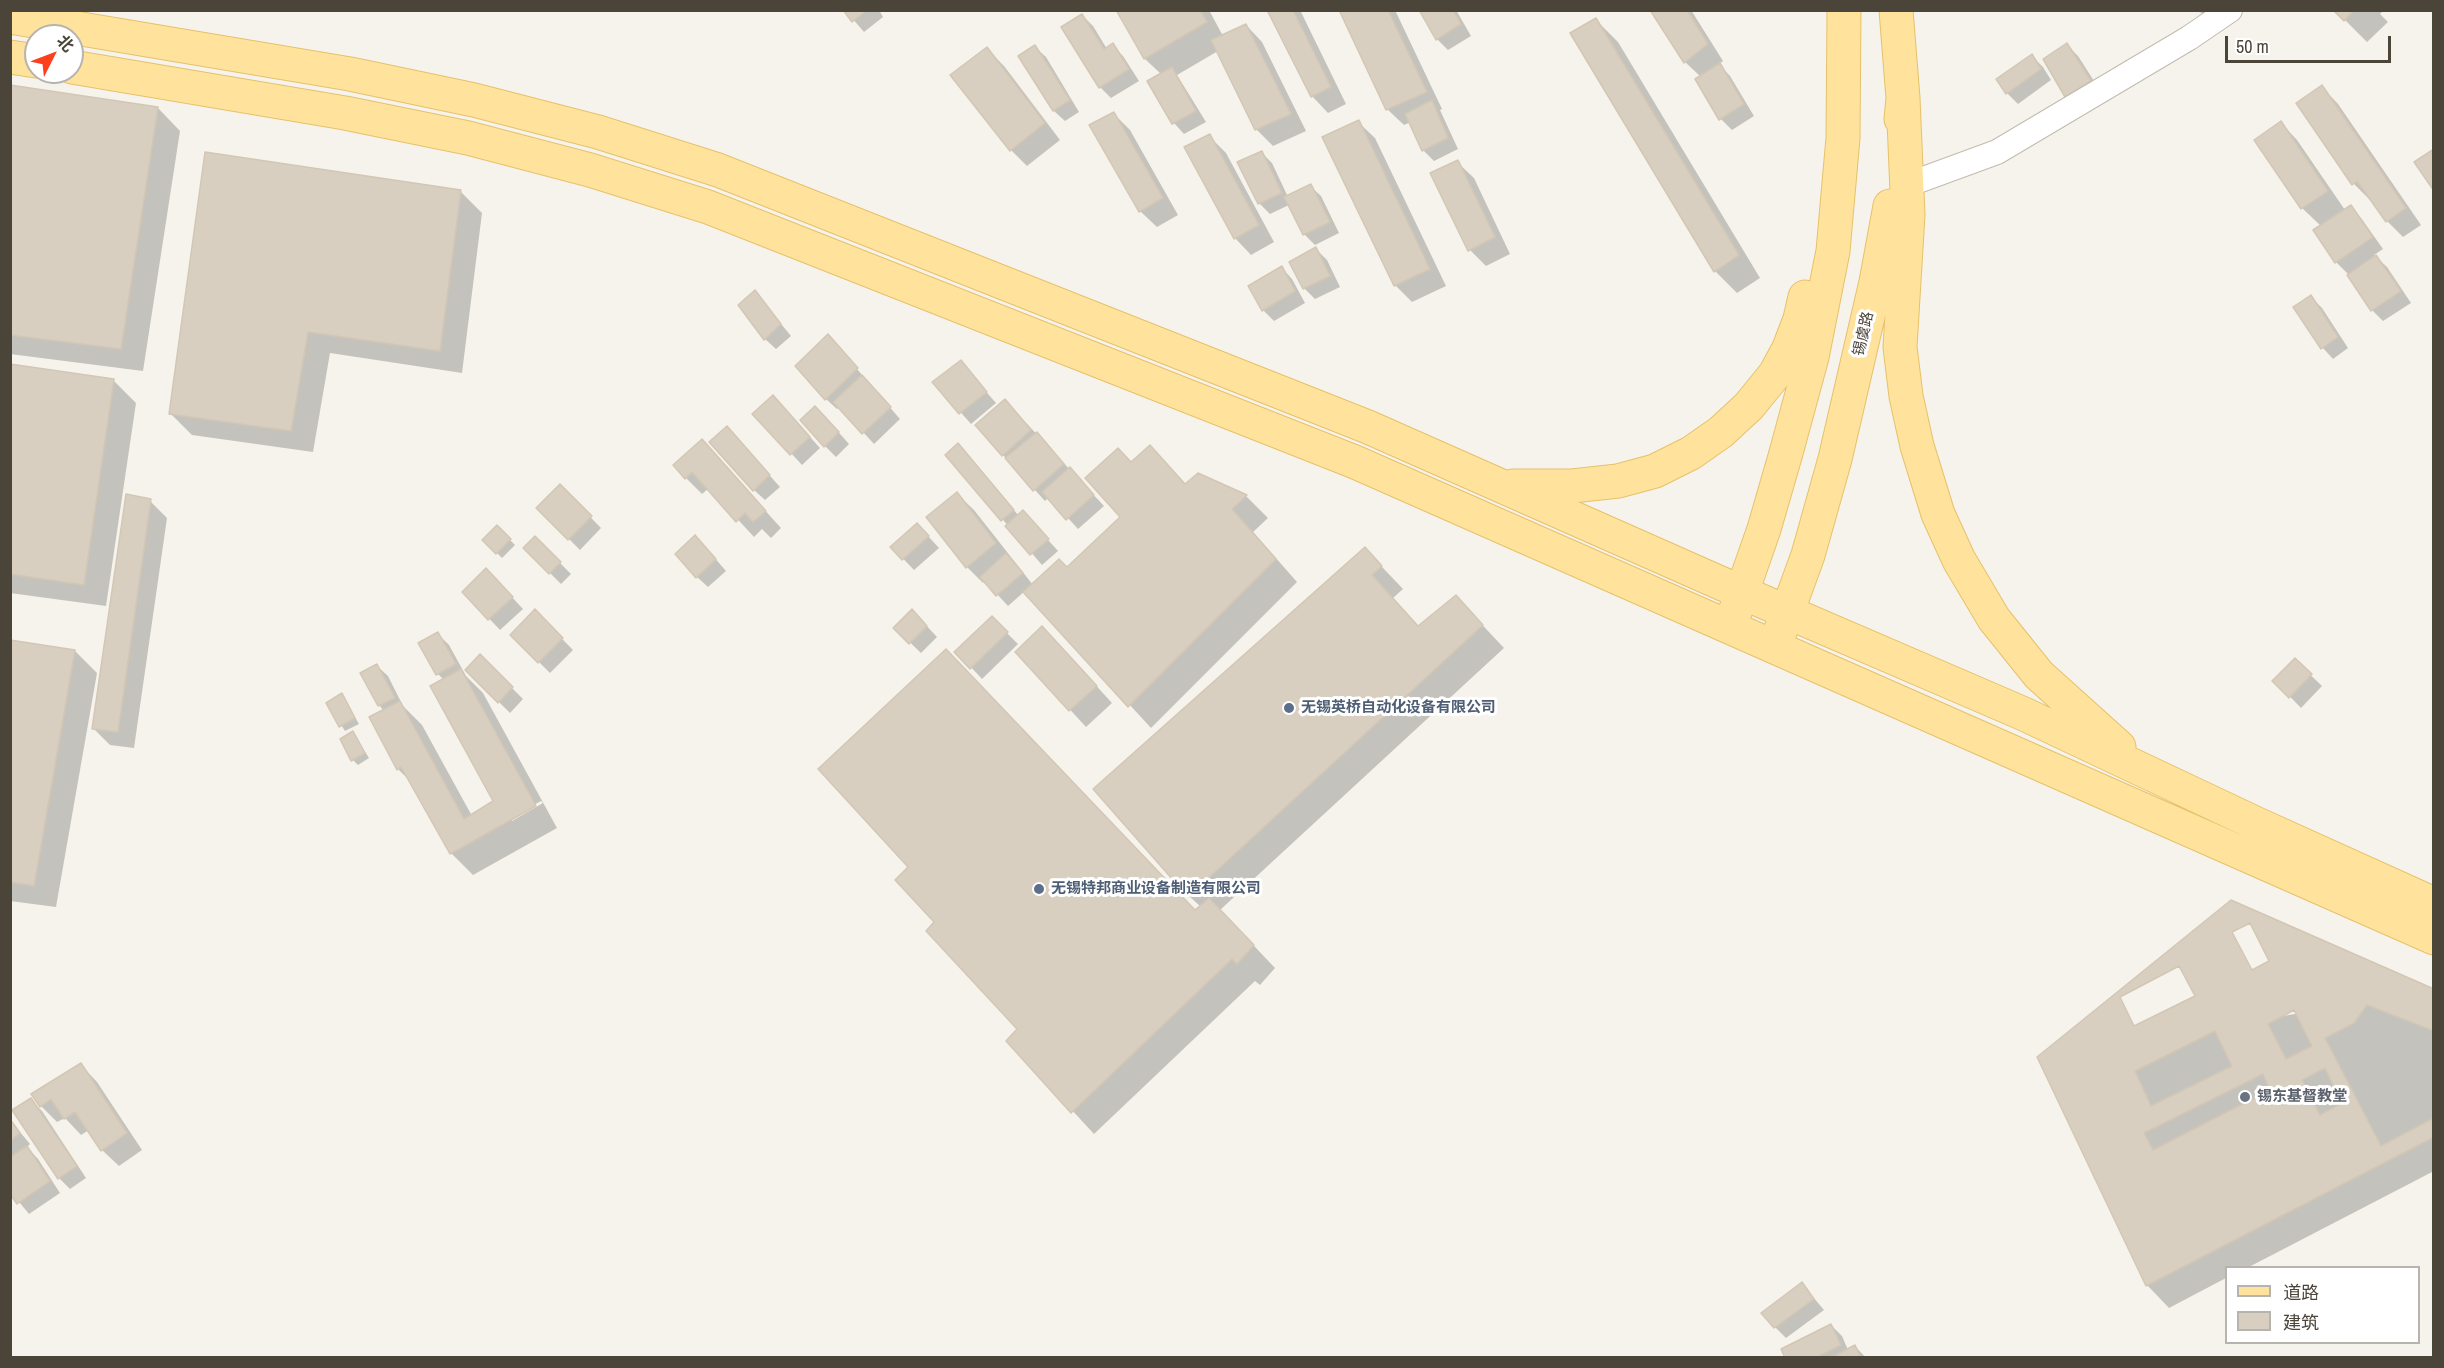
<!DOCTYPE html>
<html>
<head>
<meta charset="utf-8">
<style>
	body { margin:0 }
	#map { position:relative; width:2444px; height:1368px; overflow:hidden; background:#f6f3ec; font-family:"Archivo Narrow","Noto Sans SC",sans-serif }
	canvas { display:block }
	.frame { position:absolute; inset:0; border:12px solid #4b4439; pointer-events:none }
	.legend { position:absolute; left:2225px; top:1266px; width:195px; height:78px; box-sizing:border-box; background:#fff; border:2px solid #b7b4b0; margin:0; padding:8px 10px; list-style:none; font-size:18px; color:#4b4439 }
	.legend li { display:flex; align-items:center; gap:12px; height:30px }
	.legend b { width:30px; border:2px solid #b7b4b0 }
	.north { position:absolute; left:24px; top:24px; width:60px; height:60px; box-sizing:border-box; background:#fff; border:2px solid #b7b4b0; border-radius:50%; rotate:48deg; font-size:16px; font-weight:700; line-height:24px; text-align:center; color:#4b4439 }
	.north::after { content:''; display:block; margin:auto; width:21px; height:27px; background:#fc3f1d; clip-path:polygon(50% 0,100% 100%,50% 72%,0 100%) }
	.scale { position:absolute; left:2225px; top:36px; width:166px; height:27px; box-sizing:border-box; border:3px solid #4b4439; border-top:0; padding-left:8px; font-size:18px; line-height:21px; white-space:nowrap; color:#4b4439; -webkit-text-stroke:4px #fff; paint-order:stroke }
</style>
</head>
<body>
<div id="map">
<canvas width="2444" height="1368"></canvas>
<div class="frame"></div>
<ul class="legend">
<li><b style="height:8px;background:#ffe39c"></b>道路</li>
<li><b style="height:16px;background:#d8cfc1"></b>建筑</li>
</ul>
<div class="north">北</div>
<div class="scale">50 m</div>
</div>
<script>
const ctx = document.querySelector('canvas').getContext('2d');
ctx.lineJoin = 'round';
function fill(path, color) { ctx.fillStyle = color; ctx.fill(path, 'evenodd'); }
const shape = rows => new Path2D(rows.map(r => 'M' + r).join(''));
function strokePath(path, color, width, dash) { ctx.strokeStyle = color; ctx.lineWidth = width; ctx.lineCap = dash ? 'butt' : 'round'; ctx.setLineDash(dash || []); ctx.stroke(path); }
function drawText(font, color, halo, rows, align = 'center') {
  ctx.font = font + ' "Archivo Narrow","Noto Sans SC",sans-serif'; ctx.lineWidth = 6; ctx.setLineDash([]); ctx.textBaseline = 'middle'; ctx.strokeStyle = halo; ctx.fillStyle = color; for (const [text, x, y, turn = 0] of rows) {
    ctx.save(); ctx.translate(x, y); ctx.rotate((+turn || 0) * Math.PI / 180); ctx.textAlign = isNaN(turn) ? turn : align; if (halo) ctx.strokeText(text, 0, 0); ctx.fillText(text, 0, 0); ctx.restore();
  }
}
fill(shape([
	[845,10,879,10,883,17,864,32],
	[1118,10,1209,10,1223,36,1246,25,1262,42,1306,131,1273,146,1256,129,1218,51,1177,75,1206,122,1184,134,1174,123,1149,81,1161,74,1145,59],
	[1269,10,1301,12,1346,104,1328,113,1312,96],
	[1341,10,1395,10,1442,109,1440,110,1458,149,1434,161,1423,150,1411,122,1404,125,1387,109],
	[1420,10,1456,10,1471,36,1448,50,1437,39],
	[1652,10,1691,10,1723,61,1719,64,1730,76,1754,116,1732,130,1721,119,1701,77,1685,62],
	[2198,10,2229,10,2215,26],
	[2335,10,2384,10,2380,14,2388,22,2367,42],
	[1082,15,1093,26,1107,49,1112,45,1123,56,1139,81,1111,98,1100,87,1064,27],
	[1596,20,1618,42,1760,278,1737,293,1715,271],
	[2067,45,2078,56,2101,92,2077,107,2066,96],
	[1035,47,1046,57,1079,112,1065,121,1054,111],
	[987,49,1004,66,1060,140,1027,166,1011,150],
	[2032,56,2043,67,2051,80,2018,104,2007,93],
	[10,86,158,108,180,131,143,371,10,354],
	[2322,87,2338,104,2421,225,2403,237,2387,221,2372,199,2370,200,2354,184],
	[1114,114,1130,130,1178,215,1157,227,1140,211],
	[1358,122,1375,138,1446,286,1412,302,1396,286,1324,138],
	[2281,123,2297,140,2345,210,2350,207,2361,218,2383,249,2374,255,2387,267,2411,303,2383,321,2372,310,2349,275,2336,262,2315,230,2321,226,2302,208],
	[1209,136,1226,153,1274,242,1251,255,1235,238],
	[1261,152,1272,163,1288,197,1310,186,1321,196,1339,233,1315,245,1304,234,1289,205,1270,214,1259,203],
	[1457,162,1474,178,1510,254,1486,266,1470,250],
	[460,191,482,213,462,373,330,353,313,452,192,435,170,413],
	[1316,249,1327,260,1340,287,1315,299,1304,288],
	[1282,268,1292,279,1305,303,1274,321,1263,310],
	[755,292,791,336,776,349,765,339],
	[2311,297,2322,308,2348,348,2333,359,2323,348,2296,308],
	[838,347,900,419,874,444,840,407,837,409,826,399],
	[960,362,996,403,971,424,934,382],
	[10,365,114,381,136,403,106,606,10,593],
	[784,408,820,448,802,465,755,414],
	[1015,411,1104,506,1078,529,1049,497,1045,501,1003,455],
	[826,418,849,444,836,457,825,446],
	[737,439,780,487,765,500,754,490],
	[702,441,781,528,771,538,762,529,754,537,709,488,702,494,686,478],
	[958,445,1019,516,1023,512,1058,551,1042,565,947,455],
	[1150,447,1186,485,1246,496,1268,518,1253,532,1297,582,1151,728,1025,591,1008,606,985,581,983,583,967,567,957,494,974,510,1033,585,1067,569,1122,518,1132,463],
	[560,486,601,528,580,550,538,508],
	[150,501,167,518,134,748,110,745,93,728],
	[497,527,515,545,502,558,484,540],
	[928,536,939,548,914,570,892,547],
	[535,538,571,574,561,584,525,548],
	[706,548,726,571,708,587,697,577],
	[1365,549,1403,589,1393,598,1419,627,1456,597,1504,648,1220,910,1275,968,1260,985,1255,981,1094,1134,1008,1041,1201,907,1189,896],
	[497,581,523,609,500,630,464,592],
	[535,611,573,650,550,673,512,635],
	[923,622,937,637,921,653,895,628],
	[1003,629,1018,644,982,679,957,652],
	[438,634,449,645,466,676,483,693,557,828,473,875,451,853,412,783,398,769,384,711,379,705,377,666,388,676,403,706,422,725,472,816,495,802,444,680,438,674,420,644],
	[541,801,543,803,512,821,512,817],
	[10,641,75,651,97,673,56,907,10,901],
	[1059,645,1112,703,1086,727,1017,652],
	[480,656,523,699,510,713,467,670],
	[2295,660,2322,686,2301,708,2275,681],
	[342,695,359,724,345,731,328,704],
	[353,733,369,758,358,765,353,760],
	[2434,990,2434,1171,2247,1268,2226,1268,2226,1278,2169,1308,2147,1285,2039,1058],
	[81,1065,97,1082,142,1150,119,1166,102,1150,89,1130,81,1135,65,1118,57,1122,41,1106],
	[31,1100,42,1111,86,1178,70,1189,59,1178],
	[10,1120,30,1144,27,1147,38,1159,60,1193,29,1214,10,1191],
	[1802,1284,1824,1310,1786,1338,1775,1327],
	[1831,1325,1842,1336,1848,1350,1855,1346,1866,1358,1787,1358]
]), '#0003');
const building = shape([
	[843,10,867,10,852,22,843,10],
	[1116,10,1200,10,1207,22,1144,59,1116,10],
	[1267,10,1293,10,1331,87,1311,97,1267,10],
	[1339,10,1388,10,1427,92,1386,110,1339,10],
	[1419,10,1453,10,1461,24,1436,40,1419,10],
	[1650,10,1687,10,1708,44,1684,63,1650,10],
	[2333,10,2354,10,2344,21,2333,10],
	[1082,14,1104,49,1113,43,1129,69,1099,88,1061,27,1082,14],
	[1596,18,1739,255,1714,272,1570,33,1596,18],
	[1246,24,1291,114,1255,130,1211,40,1246,24],
	[2067,43,2091,81,2065,97,2043,59,2067,43],
	[1035,45,1070,100,1053,111,1018,56,1035,45],
	[987,47,1045,123,1010,151,950,75,987,47],
	[2032,54,2041,69,2006,94,1996,79,2032,54],
	[1720,63,1744,104,1719,120,1695,79,1720,63],
	[1172,67,1196,111,1172,124,1147,81,1172,67],
	[10,85,158,107,121,349,10,335,10,85],
	[2322,85,2406,208,2386,222,2357,181,2352,185,2296,103,2322,85],
	[1432,100,1448,138,1422,151,1405,114,1432,100],
	[1114,112,1163,198,1139,212,1089,125,1114,112],
	[1359,120,1430,269,1394,286,1322,137,1359,120],
	[2281,121,2328,191,2301,209,2254,140,2281,121],
	[1210,134,1259,225,1234,239,1184,147,1210,134],
	[2434,149,2434,191,2414,162,2434,149],
	[1262,151,1282,193,1258,204,1237,162,1262,151],
	[205,152,461,190,440,351,308,332,291,431,169,414,205,152],
	[1458,160,1495,237,1468,251,1430,173,1458,160],
	[1311,184,1330,222,1303,235,1284,197,1311,184],
	[2351,205,2373,237,2335,263,2313,230,2351,205],
	[1316,247,1330,276,1303,289,1289,262,1316,247],
	[2376,255,2401,291,2371,311,2347,275,2376,255],
	[1282,266,1295,291,1262,311,1248,286,1282,266],
	[755,290,781,324,764,340,738,305,755,290],
	[2311,295,2338,337,2321,349,2293,307,2311,295],
	[828,334,858,368,825,400,795,366,828,334],
	[961,360,987,392,959,414,932,382,961,360],
	[10,364,114,379,84,585,10,574,10,364],
	[862,375,891,407,862,434,833,402,862,375],
	[773,395,810,437,790,455,752,414,773,395],
	[1005,399,1031,430,1002,456,975,425,1005,399],
	[815,406,839,432,824,447,800,420,815,406],
	[727,426,770,475,753,491,709,442,727,426],
	[1037,432,1064,464,1033,491,1005,458,1037,432],
	[702,439,766,511,753,522,745,513,736,522,692,472,685,479,673,465,702,439],
	[958,443,1014,510,1001,521,945,455,958,443],
	[1150,445,1185,484,1198,473,1247,495,1232,509,1276,559,1128,707,1023,592,1059,559,1067,567,1120,517,1085,478,1118,448,1131,462,1150,445],
	[1070,467,1094,495,1066,520,1042,492,1070,467],
	[560,484,592,516,568,540,536,508,560,484],
	[957,492,996,543,966,568,926,517,957,492],
	[126,494,151,499,118,732,92,729,126,494],
	[1023,510,1049,539,1030,555,1005,526,1023,510],
	[917,523,929,536,902,560,890,547,917,523],
	[497,525,511,539,496,554,482,540,497,525],
	[695,535,716,559,696,578,675,554,695,535],
	[535,536,561,562,549,574,523,548,535,536],
	[1365,547,1382,566,1372,575,1418,626,1456,595,1483,625,1188,897,1093,789,1365,547],
	[1006,553,1023,573,996,596,980,577,1006,553],
	[486,568,513,597,488,620,462,592,486,568],
	[535,609,563,638,538,663,510,635,535,609],
	[912,609,927,626,909,644,893,628,912,609],
	[992,616,1008,632,970,669,954,652,992,616],
	[1042,626,1097,686,1069,711,1015,652,1042,626],
	[438,632,456,664,436,675,418,643,438,632],
	[10,640,75,650,34,886,10,882,10,640],
	[946,649,1195,910,1209,898,1254,945,1237,964,1232,959,1071,1113,1006,1041,1017,1029,926,931,934,922,895,880,908,867,818,769,946,649],
	[480,654,513,687,498,703,465,670,480,654],
	[2295,658,2312,674,2289,698,2272,681,2295,658],
	[377,664,395,698,378,706,360,673,377,664],
	[461,669,536,806,450,854,401,767,397,770,369,717,400,701,464,819,493,801,430,686,461,669],
	[342,693,355,718,339,727,326,703,342,693],
	[353,731,365,753,351,761,340,739,353,731],
	[2231,900,2434,989,2434,1137,2146,1286,2037,1057,2231,900],
	[2250,923,2269,961,2252,970,2232,932,2250,923],
	[2179,966,2195,996,2134,1026,2120,997,2179,966],
	[2367,1005,2434,1031,2434,1118,2381,1146,2325,1038,2354,1023,2367,1005],
	[2294,1010,2312,1046,2286,1059,2268,1024,2294,1010],
	[2215,1031,2232,1066,2151,1106,2135,1071,2215,1031],
	[81,1063,127,1133,101,1151,75,1112,64,1119,51,1099,40,1107,31,1094,81,1063],
	[2325,1068,2342,1103,2320,1115,2302,1080,2325,1068],
	[2263,1074,2270,1090,2153,1150,2144,1133,2263,1074],
	[31,1098,77,1166,58,1179,12,1110,31,1098],
	[10,1119,20,1133,10,1141,10,1119],
	[27,1146,50,1181,17,1204,10,1194,10,1157,27,1146],
	[1802,1282,1814,1299,1774,1328,1761,1313,1802,1282],
	[1831,1324,1841,1345,1815,1358,1785,1358,1781,1349,1831,1324],
	[1855,1345,1861,1358,1830,1358,1855,1345]
]);
fill(building, '#d8cfc1');
strokePath(building, '#d3c7b4', 1.5);
const street = shape([
	[1907,185,1997,152,2189,38,2230,10]
]);
const primary = shape([
	[1896,10,1903,98,1901,119],
	[10,17,350,74,474,100,598,132,718,170,1368,427,1743,593,2024,714,2257,824,2434,904],
	[10,57,36,61],
	[72,67,345,113,468,138,590,170,708,207,1355,462,2434,938],
	[1903,98,1908,215,1900,347,1906,396,1917,446,1938,514,1959,560,1994,619,2039,675,2119,747],
	[1513,486,1572,486,1618,481,1655,471,1691,453,1721,432,1749,406,1775,374,1789,348,1800,319,1805,297],
	[1735,612,1764,529,1786,453,1812,357,1833,251,1843,138,1844,10],
	[1780,632,1808,555,1835,459,1876,282,1890,206]
]);
strokePath(street, '#c2bbae', 26);
strokePath(primary, '#e6c16a', 35);
strokePath(street, '#fff', 24);
strokePath(primary, '#ffe39c', 33);
for (const [x, y, r, color] of [
	[1289,708,6,"#5c6f8a"],
	[1039,889,6,"#5c6f8a"],
	[2245,1097,6,"#6b7280"]
]) { const dot = new Path2D(); dot.arc(x, y, r, 0, 2 * Math.PI); ctx.fillStyle = color; ctx.fill(dot); strokePath(dot, '#fff', 2); }
drawText('15px', '#4b4439', '#fff', [
	["锡虞路",1864,334,-77]
]);
drawText('bold 15px', '#4e5e75', '#fff', [
	["无锡英桥自动化设备有限公司",1301,708],
	["无锡特邦商业设备制造有限公司",1051,889]
], 'left');
drawText('bold 15px', '#5b616d', '#fff', [
	["锡东基督教堂",2257,1097]
], 'left');
</script>
</body>
</html>
